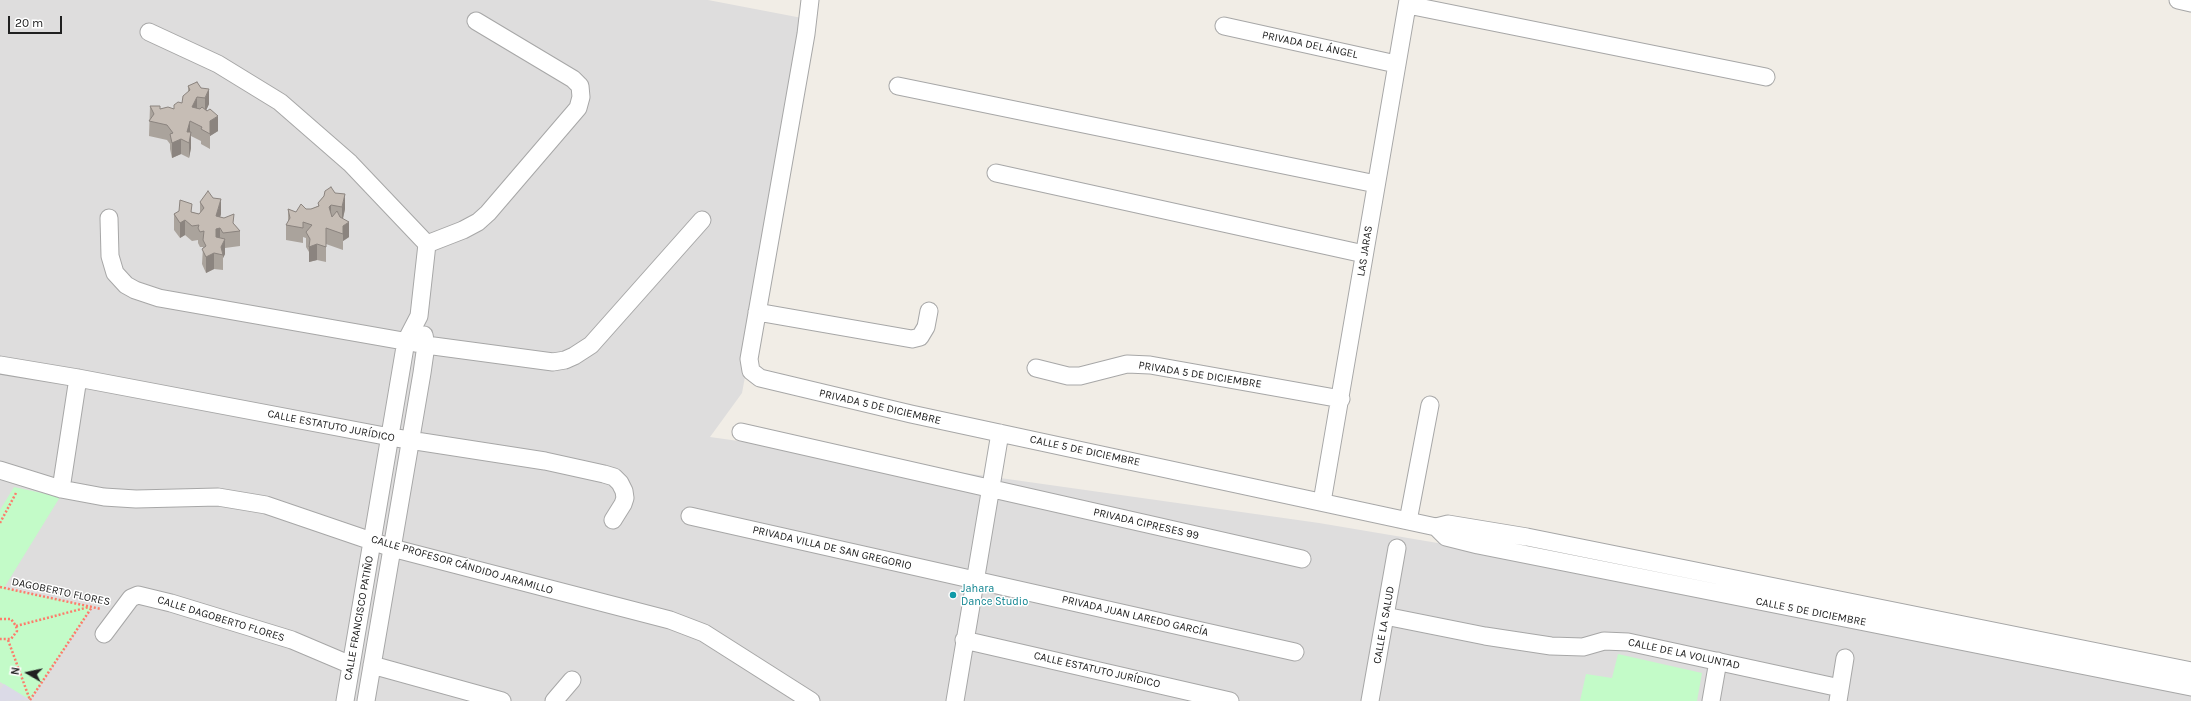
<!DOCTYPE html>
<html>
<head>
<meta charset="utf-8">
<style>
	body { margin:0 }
	#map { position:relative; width:2191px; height:701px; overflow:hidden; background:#f1ede6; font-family:Karla,sans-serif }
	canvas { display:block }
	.north { position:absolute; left:8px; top:653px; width:40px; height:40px; -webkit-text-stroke:3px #fff; paint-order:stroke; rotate:279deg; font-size:11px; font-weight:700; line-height:16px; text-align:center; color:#202020 }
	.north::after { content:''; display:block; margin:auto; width:14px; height:18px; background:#202020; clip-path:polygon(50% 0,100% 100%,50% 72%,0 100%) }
	.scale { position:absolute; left:8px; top:16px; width:54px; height:18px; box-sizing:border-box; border:2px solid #202020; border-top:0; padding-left:5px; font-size:12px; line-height:14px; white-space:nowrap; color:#202020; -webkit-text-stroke:3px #fff; paint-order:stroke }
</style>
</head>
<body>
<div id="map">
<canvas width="2191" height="701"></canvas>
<div class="north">N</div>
<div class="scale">20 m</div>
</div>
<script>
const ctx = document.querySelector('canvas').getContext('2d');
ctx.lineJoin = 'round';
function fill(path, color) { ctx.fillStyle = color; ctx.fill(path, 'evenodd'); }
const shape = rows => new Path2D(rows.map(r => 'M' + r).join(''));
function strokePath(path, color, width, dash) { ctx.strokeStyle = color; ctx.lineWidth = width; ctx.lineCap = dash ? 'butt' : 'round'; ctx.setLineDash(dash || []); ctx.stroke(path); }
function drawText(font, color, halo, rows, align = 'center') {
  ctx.font = font + ' Karla,sans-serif'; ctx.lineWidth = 3; ctx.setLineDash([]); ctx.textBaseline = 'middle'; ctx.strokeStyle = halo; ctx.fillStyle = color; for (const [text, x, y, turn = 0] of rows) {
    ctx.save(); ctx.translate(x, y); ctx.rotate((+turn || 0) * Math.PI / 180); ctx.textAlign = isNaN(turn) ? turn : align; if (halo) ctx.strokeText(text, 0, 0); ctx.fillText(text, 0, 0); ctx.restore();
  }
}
fill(shape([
	[0,0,708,0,802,18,757,312,742,393,710,437,1319,523,2191,670,2191,701,0,701]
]), '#dedddd');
fill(shape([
	[14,487,60,497,4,588,92,607,30,700,0,682,0,510],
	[1618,654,1702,673,1697,701,1580,701,1586,674,1612,678]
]), '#c3fbc8');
fill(shape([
	[4,684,30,700,0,701,0,690]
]), '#dbdae7');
const minor = shape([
	[810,0,806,34,749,359,751,371,760,378,911,414,1436,527,1448,524,1527,537,2191,671],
	[2178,0,2191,3],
	[1408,5,1766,77],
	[1224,26,1396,64],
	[149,32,218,64,280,102,350,163,427,244,419,316,406,341,345,701],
	[898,86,1376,184],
	[996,173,1364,254],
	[109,218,110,256,115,273,126,285,135,290,159,298,426,345,553,362,565,360,574,356,591,345,702,220],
	[427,244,463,230,478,222,488,213,578,108,581,97,580,86,573,79,476,21],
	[757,312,912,339,920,337,926,327,929,311],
	[0,365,78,378,390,437,545,461,604,474,614,477,620,483,624,491,625,498,623,504,613,520],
	[1036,368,1068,376,1080,376,1127,364,1150,365,1341,399],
	[741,432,1302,559],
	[0,470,61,489,104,497,136,499,218,497,266,505,392,548,670,620,704,633,811,701],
	[61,489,78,378],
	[1322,502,1408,0],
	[690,516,1295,652],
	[1408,521,1430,405],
	[1436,527,1446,537,1478,545,2191,687],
	[1385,616,1485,636,1551,646,1583,647,1604,641,1628,642,1840,688],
	[104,634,131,598,138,595,171,603,292,640,351,665],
	[964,640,1230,701],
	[372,665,502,701],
	[366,701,422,373,426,345,424,335],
	[554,701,572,680],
	[955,701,1000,433],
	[1370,701,1397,548],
	[1711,701,1718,661],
	[1838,701,1845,658]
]);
strokePath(minor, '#a7a7a7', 19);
strokePath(shape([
	[0,523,16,493],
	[0,587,101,609],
	[0,619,11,619,16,626,17,631,11,639,0,639],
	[16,626,89,607],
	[8,640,30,700],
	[30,700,92,607]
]), '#fd7c6b', 2.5, [2, 2]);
strokePath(minor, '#fff', 17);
fill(shape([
	[197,82,209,104,206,110,218,131,210,136,210,149,201,144,201,141,191,136,191,148,189,158,181,154,172,158,170,149,170,144,167,140,149,136,150,106,160,109,174,109,182,103,188,92,188,86],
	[324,196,345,209,343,219,349,237,343,241,343,250,326,244,326,262,317,260,309,262,309,252,306,247,306,238,303,237,303,243,286,240,286,225,288,222,288,209,296,212,306,209,311,209,318,206,318,203],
	[200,202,221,214,220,217,234,224,240,231,240,246,225,248,225,254,223,258,223,270,214,269,206,273,202,264,203,247,200,247,198,243,198,240,192,241,185,235,180,238,174,230,174,214,179,211,192,212,199,214,200,213]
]), '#aaa39c');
fill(shape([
	[209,89,209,104,205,113,205,98],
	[197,97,197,112,192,122,192,107],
	[218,116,218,131,210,136,210,149,210,121],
	[190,121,190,136,187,132],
	[191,132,191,148,189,158,189,143],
	[181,139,181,154,172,158,172,143],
	[345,194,345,209,342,222,342,207],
	[221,199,221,214,217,228,220,228,220,243,216,253,216,216],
	[331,205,331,220,329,207],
	[185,220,185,235,180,238,180,223],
	[349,222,349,237,343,241,343,250,343,226],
	[225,239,225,254,223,258,223,255,221,247],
	[317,244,317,260,309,262,309,247],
	[214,253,214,269,206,273,206,257]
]), '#8b847f');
const building = shape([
	[197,82,201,88,209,89,205,98,197,97,192,107,200,109,202,107,207,111,210,109,218,116,210,121,210,134,201,129,202,127,190,121,187,132,191,132,189,143,181,139,172,143,170,134,173,133,167,125,149,121,154,114,150,106,160,106,160,109,168,107,174,109,174,105,178,102,182,103,183,96,190,90,188,86,197,82],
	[331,187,335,193,345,194,342,207,331,205,329,207,332,217,337,211,340,217,349,222,343,226,343,234,326,228,326,247,317,244,309,247,310,239,306,232,312,225,303,222,303,228,286,225,290,218,288,209,296,212,301,204,306,209,311,209,319,206,318,203,324,196,325,191,331,187],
	[208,191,213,198,221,199,216,216,224,218,234,214,233,223,240,231,223,233,220,228,216,229,216,237,225,239,221,247,223,255,214,253,206,257,202,249,206,246,203,240,204,231,200,232,198,228,199,225,192,226,185,220,180,223,174,214,179,211,180,200,192,204,191,212,199,214,204,208,200,202,208,191]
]);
fill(building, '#c6bdb5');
strokePath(building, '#8b847f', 1);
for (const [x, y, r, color] of [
	[953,595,4,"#0f9aa8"]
]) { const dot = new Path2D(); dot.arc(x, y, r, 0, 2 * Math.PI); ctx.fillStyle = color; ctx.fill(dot); strokePath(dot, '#fff', 1.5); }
drawText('11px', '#202020', '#fff', [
	["PRIVADA DEL ÁNGEL",1310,45,12],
	["LAS JARAS",1365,251,-81],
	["PRIVADA 5 DE DICIEMBRE",1200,375,9],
	["PRIVADA 5 DE DICIEMBRE",880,407,13],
	["CALLE ESTATUTO JURÍDICO",331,426,11],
	["CALLE 5 DE DICIEMBRE",1085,451,12],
	["PRIVADA CIPRESES 99",1146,524,13],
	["PRIVADA VILLA DE SAN GREGORIO",832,548,13],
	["CALLE PROFESOR CÁNDIDO JARAMILLO",462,565,16],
	["DAGOBERTO FLORES",61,592,12],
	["CALLE 5 DE DICIEMBRE",1811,612,11],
	["PRIVADA JUAN LAREDO GARCÍA",1135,616,13],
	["CALLE FRANCISCO PATIÑO",359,618,-80],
	["CALLE DAGOBERTO FLORES",221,619,17],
	["CALLE LA SALUD",1384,625,-80],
	["CALLE DE LA VOLUNTAD",1684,654,12],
	["CALLE ESTATUTO JURÍDICO",1097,670,13]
]);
drawText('11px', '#0d838f', '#fff', [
	["Jahara",961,589],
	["Dance Studio",961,602]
], 'left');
</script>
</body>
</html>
